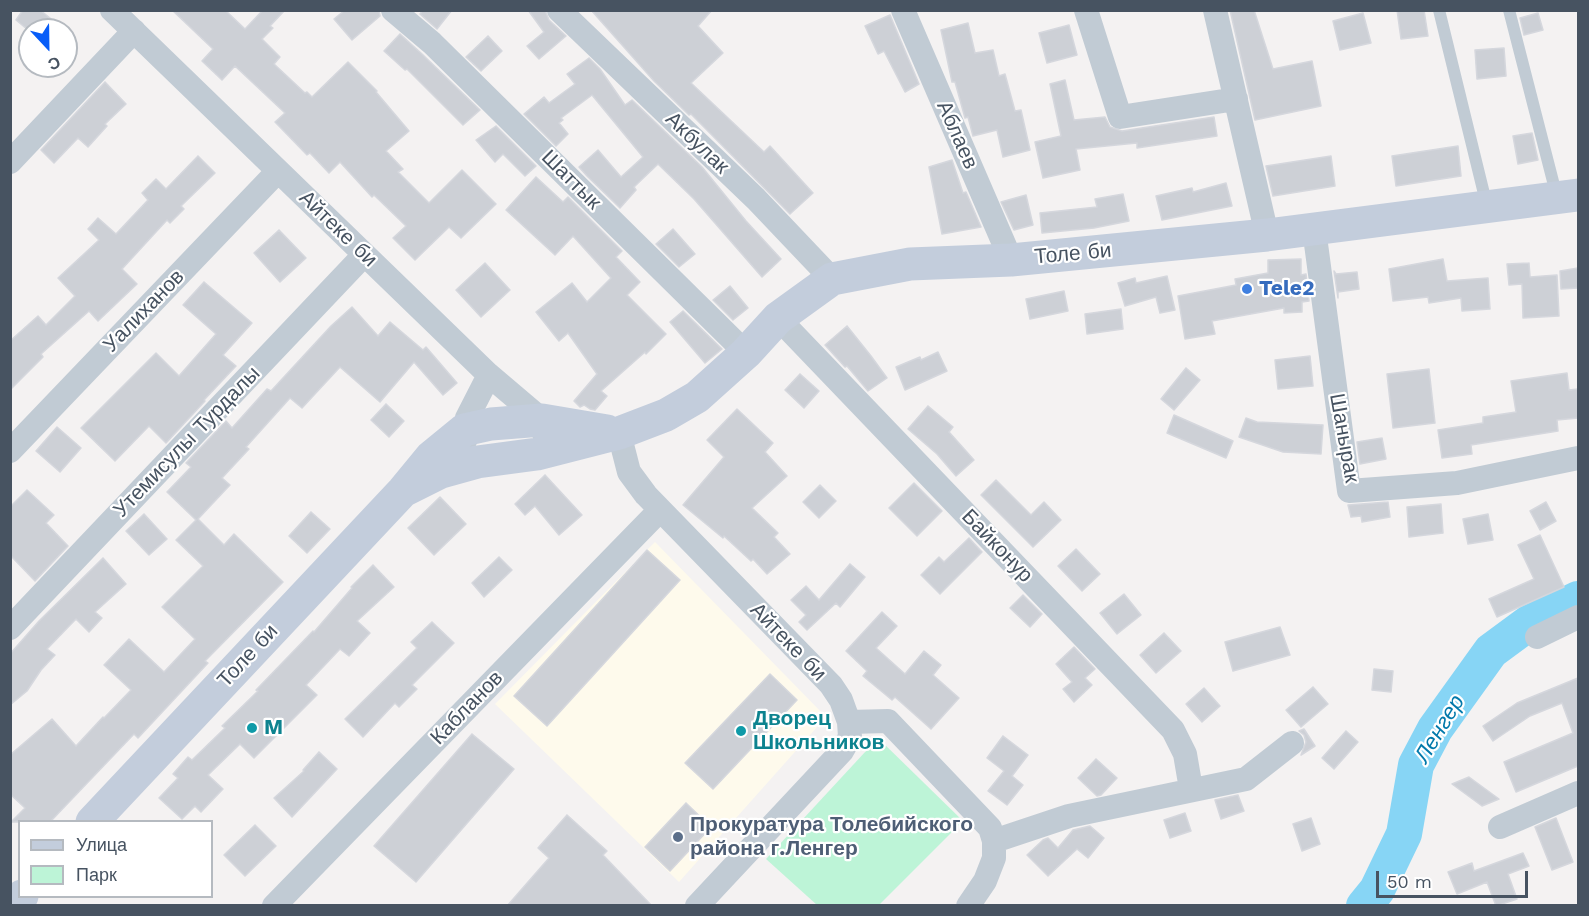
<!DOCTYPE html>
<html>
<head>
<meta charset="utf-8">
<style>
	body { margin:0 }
	#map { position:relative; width:1589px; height:916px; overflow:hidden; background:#f4f2f2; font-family:"Work Sans",sans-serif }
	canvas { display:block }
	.frame { position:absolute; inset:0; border:12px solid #475361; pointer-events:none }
	.legend { position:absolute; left:18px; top:820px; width:195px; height:78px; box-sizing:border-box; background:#fff; border:2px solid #b5bac0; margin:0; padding:8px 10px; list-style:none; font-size:18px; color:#475361 }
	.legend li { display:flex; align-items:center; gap:12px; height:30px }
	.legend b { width:30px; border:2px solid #b5bac0 }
	.north { position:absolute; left:18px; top:18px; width:60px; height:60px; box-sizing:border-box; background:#fff; border:2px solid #b5bac0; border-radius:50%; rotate:158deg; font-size:16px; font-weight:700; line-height:24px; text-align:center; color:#475361 }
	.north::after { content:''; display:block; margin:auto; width:21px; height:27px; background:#085df8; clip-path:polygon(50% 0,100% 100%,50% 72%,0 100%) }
	.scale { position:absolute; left:1376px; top:871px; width:152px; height:27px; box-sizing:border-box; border:3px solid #475361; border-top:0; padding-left:8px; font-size:18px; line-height:21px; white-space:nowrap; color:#475361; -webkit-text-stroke:4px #fff; paint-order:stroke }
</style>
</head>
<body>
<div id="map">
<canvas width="1589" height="916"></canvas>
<div class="frame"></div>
<ul class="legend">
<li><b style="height:8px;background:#c3cddc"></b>Улица</li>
<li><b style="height:16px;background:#bdf4d7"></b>Парк</li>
</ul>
<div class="north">С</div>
<div class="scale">50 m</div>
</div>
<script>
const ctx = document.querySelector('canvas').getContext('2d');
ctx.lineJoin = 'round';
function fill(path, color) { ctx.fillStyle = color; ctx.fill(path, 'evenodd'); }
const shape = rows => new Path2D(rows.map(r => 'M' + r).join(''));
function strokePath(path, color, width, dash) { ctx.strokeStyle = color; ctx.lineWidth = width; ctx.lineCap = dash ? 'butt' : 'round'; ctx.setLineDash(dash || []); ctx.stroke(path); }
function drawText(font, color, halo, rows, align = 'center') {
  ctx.font = font + ' "Work Sans",sans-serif'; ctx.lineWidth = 4.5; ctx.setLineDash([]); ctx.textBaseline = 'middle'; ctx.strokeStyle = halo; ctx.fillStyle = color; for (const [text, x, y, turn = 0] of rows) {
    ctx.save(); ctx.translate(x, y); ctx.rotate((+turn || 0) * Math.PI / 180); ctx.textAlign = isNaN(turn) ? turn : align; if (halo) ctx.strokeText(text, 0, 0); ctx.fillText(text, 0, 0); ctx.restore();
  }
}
fill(shape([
	[655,542,826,717,679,882,495,704]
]), '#fefaec');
fill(shape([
	[878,738,963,821,879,905,817,905,766,859]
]), '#bdf4d7');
strokePath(shape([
	[1364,906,1377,890,1404,834,1416,765,1435,729,1491,651,1529,623,1578,599]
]), '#87d5f5', 36);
const building = shape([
	[23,10,40,10,65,30,28,30,16,20,23,10],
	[172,10,225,10,245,29,263,10,285,10,270,26,273,28,262,39,280,57,274,64,305,93,307,92,312,97,348,62,377,91,376,92,409,131,386,151,403,169,398,172,429,203,462,170,496,204,461,238,449,227,415,260,393,238,406,226,374,195,372,197,340,162,329,173,310,153,307,155,275,122,285,113,235,66,222,80,202,61,213,49,172,10],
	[345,10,379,10,380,16,352,40,334,19,345,10],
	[423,10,452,10,437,29,420,14,423,10],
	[528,10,545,10,549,20,566,36,539,59,527,46,544,32,528,10],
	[591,10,712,10,698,26,723,53,691,83,764,152,770,146,813,193,790,214,691,114,689,115,654,81,591,10],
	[1230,10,1254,10,1273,69,1312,61,1321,106,1255,120,1230,10],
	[1397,10,1424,10,1428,36,1401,39,1397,10],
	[1363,13,1371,43,1340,50,1333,21,1363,13],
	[1538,13,1543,30,1524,35,1520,18,1538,13],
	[890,15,919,84,905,92,884,51,878,54,865,26,890,15],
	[968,23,975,53,993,50,999,76,1005,74,1015,111,1021,110,1030,150,1003,157,997,130,973,136,968,117,965,118,955,82,952,82,941,30,968,23],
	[1069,25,1077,55,1047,63,1039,33,1069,25],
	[400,34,422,54,480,110,463,125,407,69,405,70,384,51,400,34],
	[488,36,502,51,481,71,466,57,488,36],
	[1504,48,1506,76,1477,79,1475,50,1504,48],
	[589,58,600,69,625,105,632,100,702,167,746,221,781,259,762,277,694,199,658,164,634,187,636,190,620,208,587,176,579,167,598,150,621,177,643,157,592,95,561,118,563,120,559,123,568,134,556,146,524,114,544,97,549,103,575,84,567,74,589,58],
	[1065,80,1074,120,1105,117,1110,127,1122,131,1214,117,1217,136,1137,148,1137,143,1076,149,1080,170,1043,178,1035,142,1061,136,1050,84,1065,80],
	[105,82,126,104,105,124,107,126,88,147,78,138,54,163,41,150,105,82],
	[496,126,536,166,525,176,503,154,495,162,476,140,496,126],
	[1532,133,1538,160,1518,164,1513,136,1532,133],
	[1458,146,1461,176,1396,186,1392,156,1458,146],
	[198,156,215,173,181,206,184,209,170,223,167,220,122,269,137,284,98,321,89,311,41,354,43,357,10,390,10,341,38,316,46,325,75,296,58,278,99,240,88,229,98,218,116,234,148,200,142,193,156,179,166,189,198,156],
	[1331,156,1335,186,1273,196,1266,166,1331,156],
	[952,160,963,193,966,192,981,227,942,234,929,167,952,160],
	[536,177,563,202,568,197,622,251,616,257,640,282,627,295,666,334,646,354,645,352,601,391,607,396,595,410,590,409,584,405,580,407,574,401,597,374,568,333,559,341,536,312,572,283,587,302,611,278,573,236,555,255,506,210,536,177],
	[1226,183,1232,206,1162,220,1156,196,1192,188,1193,192,1226,183],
	[1123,194,1129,221,1094,228,1042,233,1040,213,1097,207,1095,199,1123,194],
	[1026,195,1033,225,1014,230,1001,202,1026,195],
	[673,229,695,254,679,267,656,244,673,229],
	[279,230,306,258,280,282,254,253,279,230],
	[1301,259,1301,275,1306,274,1309,301,1302,302,1302,312,1284,313,1284,308,1212,321,1215,334,1185,339,1178,296,1236,285,1235,279,1268,273,1268,260,1301,259],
	[1443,259,1447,281,1488,278,1490,309,1462,311,1461,298,1429,303,1428,297,1393,301,1389,269,1443,259],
	[485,263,510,290,481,317,456,290,485,263],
	[1529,263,1530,277,1557,275,1559,316,1523,318,1522,284,1509,285,1507,264,1529,263],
	[1578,268,1578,288,1561,289,1560,271,1578,268],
	[1334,271,1336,274,1357,272,1359,289,1338,292,1338,298,1334,271],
	[1167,276,1175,310,1160,313,1156,297,1125,306,1118,283,1135,278,1136,283,1167,276],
	[204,282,252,323,223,355,236,366,204,400,205,401,166,443,149,426,115,461,81,428,156,353,179,376,216,334,183,305,204,282],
	[730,286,748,308,733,320,713,300,730,286],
	[1064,291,1068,311,1030,319,1026,299,1064,291],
	[352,307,378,336,390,322,423,350,426,347,457,383,443,395,414,362,380,402,340,367,302,408,290,398,246,447,249,449,222,478,230,485,198,519,224,545,234,534,283,582,205,661,208,663,138,738,134,734,50,822,11,822,25,808,10,794,10,755,52,719,76,746,103,717,104,718,131,690,104,665,129,639,164,672,195,639,162,607,203,566,176,540,196,520,167,492,191,467,186,463,226,421,232,428,267,389,271,391,331,326,352,307],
	[1121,309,1123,329,1087,334,1085,314,1121,309],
	[683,311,722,349,705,363,670,322,683,311],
	[847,326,871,356,887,378,868,391,847,366,845,367,825,345,847,326],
	[938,352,947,371,905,390,896,367,920,357,921,360,938,352],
	[1310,356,1313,386,1278,389,1275,360,1310,356],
	[1186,368,1200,380,1174,410,1161,399,1186,368],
	[1429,369,1435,423,1393,428,1387,374,1429,369],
	[1567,373,1569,390,1578,389,1578,418,1557,420,1558,431,1471,445,1472,454,1442,458,1438,430,1483,423,1483,417,1516,412,1511,381,1567,373],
	[800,374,819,391,804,408,785,390,800,374],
	[386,404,404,421,389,437,371,420,386,404],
	[928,406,953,427,949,432,974,460,956,476,937,454,908,429,928,406],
	[737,409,773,443,765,452,787,476,752,508,778,533,774,537,790,554,767,574,753,559,751,561,724,536,723,538,683,505,724,457,707,440,737,409],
	[1174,415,1233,441,1226,458,1167,433,1174,415],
	[1246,418,1257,422,1323,425,1321,454,1283,452,1239,437,1246,418],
	[57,427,81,448,60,472,36,451,57,427],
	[1382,438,1386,459,1360,464,1357,442,1382,438],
	[545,475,582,515,559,535,535,506,525,515,515,504,545,475],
	[996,480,1031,515,1044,502,1061,520,1033,547,981,495,996,480],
	[914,483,942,511,917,536,889,508,914,483],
	[820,485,836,501,819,518,803,502,820,485],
	[27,490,54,515,46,523,68,546,35,581,10,555,10,507,27,490],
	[440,497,466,524,434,555,408,528,440,497],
	[1388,502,1390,517,1362,522,1361,516,1351,517,1348,505,1388,502],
	[1546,502,1556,521,1540,530,1530,511,1546,502],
	[1441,504,1443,533,1409,537,1407,507,1441,504],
	[311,512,330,529,307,553,289,536,311,512],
	[144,514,167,539,149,555,126,531,144,514],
	[1488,514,1493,540,1468,544,1463,519,1488,514],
	[1540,535,1564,587,1497,617,1489,599,1534,579,1518,545,1540,535],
	[969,538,982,552,940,594,921,575,939,557,944,562,969,538],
	[1076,549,1100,574,1082,591,1058,566,1076,549],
	[647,550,680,580,547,726,514,696,647,550],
	[499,557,512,570,484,597,472,583,499,557],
	[103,558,126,584,95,612,102,618,89,632,76,619,47,649,55,655,41,670,27,691,10,705,10,654,39,621,103,558],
	[850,564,865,577,840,607,836,603,807,630,799,622,806,615,791,600,806,586,819,600,850,564],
	[373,565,394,587,357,621,370,633,349,656,340,649,306,685,317,695,254,758,240,744,208,775,223,789,201,812,195,806,182,819,159,798,178,778,173,774,188,757,192,760,225,728,222,726,258,691,256,690,313,631,314,632,352,588,351,587,373,565],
	[1124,594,1141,615,1117,634,1100,613,1124,594],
	[1023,595,1042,614,1030,627,1010,608,1023,595],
	[882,612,897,626,876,648,905,674,924,651,941,665,933,675,959,698,931,729,895,697,892,700,863,676,867,671,846,651,882,612],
	[432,622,454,643,412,685,417,689,399,707,395,703,363,737,345,719,417,648,411,642,432,622],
	[1280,627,1290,655,1233,671,1225,642,1280,627],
	[1164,633,1181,651,1156,673,1140,655,1164,633],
	[1074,647,1095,669,1085,678,1092,685,1074,702,1063,689,1072,682,1056,664,1074,647],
	[1374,669,1393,671,1391,692,1372,690,1374,669],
	[770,674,797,700,713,789,685,763,770,674],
	[1578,678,1578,766,1516,792,1504,762,1573,733,1562,703,1530,716,1493,741,1483,726,1517,703,1578,678],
	[1313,687,1328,704,1301,727,1286,710,1313,687],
	[1204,688,1220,706,1202,722,1186,704,1204,688],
	[1304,729,1315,746,1301,755,1306,742,1304,735,1299,731,1304,729],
	[1346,731,1358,742,1334,769,1322,758,1346,731],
	[472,734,514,769,416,882,374,846,472,734],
	[1003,736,1028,755,1012,776,1023,785,1007,805,988,791,1004,771,987,758,1003,736],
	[319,752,337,769,292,817,274,798,304,771,303,770,319,752],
	[1096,759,1117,778,1101,795,1097,796,1078,778,1096,759],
	[1469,777,1499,799,1482,806,1452,784,1469,777],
	[1238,795,1244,811,1221,819,1215,800,1238,795],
	[686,803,711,827,670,871,645,847,686,803],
	[1185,813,1191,831,1170,838,1164,820,1185,813],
	[567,815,607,851,603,855,652,906,507,906,549,858,538,848,567,815],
	[1311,818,1320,844,1302,851,1293,824,1311,818],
	[1556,818,1573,862,1552,870,1535,827,1556,818],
	[255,825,276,846,245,876,224,855,255,825],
	[1090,826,1104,838,1088,858,1077,849,1048,876,1027,855,1043,840,1048,838,1058,848,1073,830,1090,826],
	[1523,853,1529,866,1508,874,1517,899,1496,906,1487,882,1457,894,1448,872,1472,863,1474,871,1523,853]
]);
fill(building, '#cdd0d6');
strokePath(building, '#d5d7dd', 1.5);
strokePath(shape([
	[1439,10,1487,206],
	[1509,10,1557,197]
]), '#c1cbd4', 12);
strokePath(shape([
	[112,10,489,375,542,420,542,430],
	[393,10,432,43,746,353],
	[559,10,756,199,832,279],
	[903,10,1011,260],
	[1086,10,1120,117,1236,99],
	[1215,10,1267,235],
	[10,162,134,31],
	[1314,229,1349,491,1457,483,1578,458],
	[778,318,1173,730,1185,754,1191,789],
	[619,433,629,472,646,495,831,685,841,700,849,722,850,737,842,751,697,906],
	[465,441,464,430,467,418,489,375],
	[10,451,278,171],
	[10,628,364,255],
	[1537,637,1578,617],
	[849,722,888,721,990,828,994,841,994,858,985,881,968,906],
	[1500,827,1578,793],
	[994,841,1069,816,1246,779,1292,743],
	[274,906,660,510]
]), '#c1cbd4', 24);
strokePath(shape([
	[403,491,441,472,477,462,537,454,619,433,666,415,697,397,746,353,778,318,832,279,910,264,1011,260,1267,235,1578,195],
	[92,822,403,491,431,457,464,430,491,424,542,420,607,431],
	[13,906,22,896]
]), '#c3cddc', 33);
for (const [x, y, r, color] of [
	[1247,289,6,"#3f7fe0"],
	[252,728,6,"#0f9aa8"],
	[741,731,6,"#0f9aa8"],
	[678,837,6,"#5c6f8a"]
]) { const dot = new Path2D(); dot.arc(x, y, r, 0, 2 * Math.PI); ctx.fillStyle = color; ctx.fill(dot); strokePath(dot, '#fff', 2); }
drawText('21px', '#475361', '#fff', [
	["Аблаев",957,135,66],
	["Акбулак",697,143,44],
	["Шаттык",571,180,45],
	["Айтеке би",338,229,44],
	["Толе би",1073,254,-5],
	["Уалиханов",144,311,-46],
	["Шанырак",1344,438,80],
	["Утемисулы Турдалы",187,442,-46],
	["Байконур",997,546,46],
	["Айтеке би",788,642,46],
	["Толе би",248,656,-47],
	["Кабланов",467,708,-46]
]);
drawText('bold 21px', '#366cbe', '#fff', [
	["Tele2",1259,289]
], 'left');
drawText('bold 21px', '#0d838f', '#fff', [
	["Дворец",753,719],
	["Школьников",753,743],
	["M",264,728]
], 'left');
drawText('bold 21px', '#4e5e75', '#fff', [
	["Прокуратура Толебийского",690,825],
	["района г.Ленгер",690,849]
], 'left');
drawText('italic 22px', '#0279ab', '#fff', [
	["Ленгер",1440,729,-59]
]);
</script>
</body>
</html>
